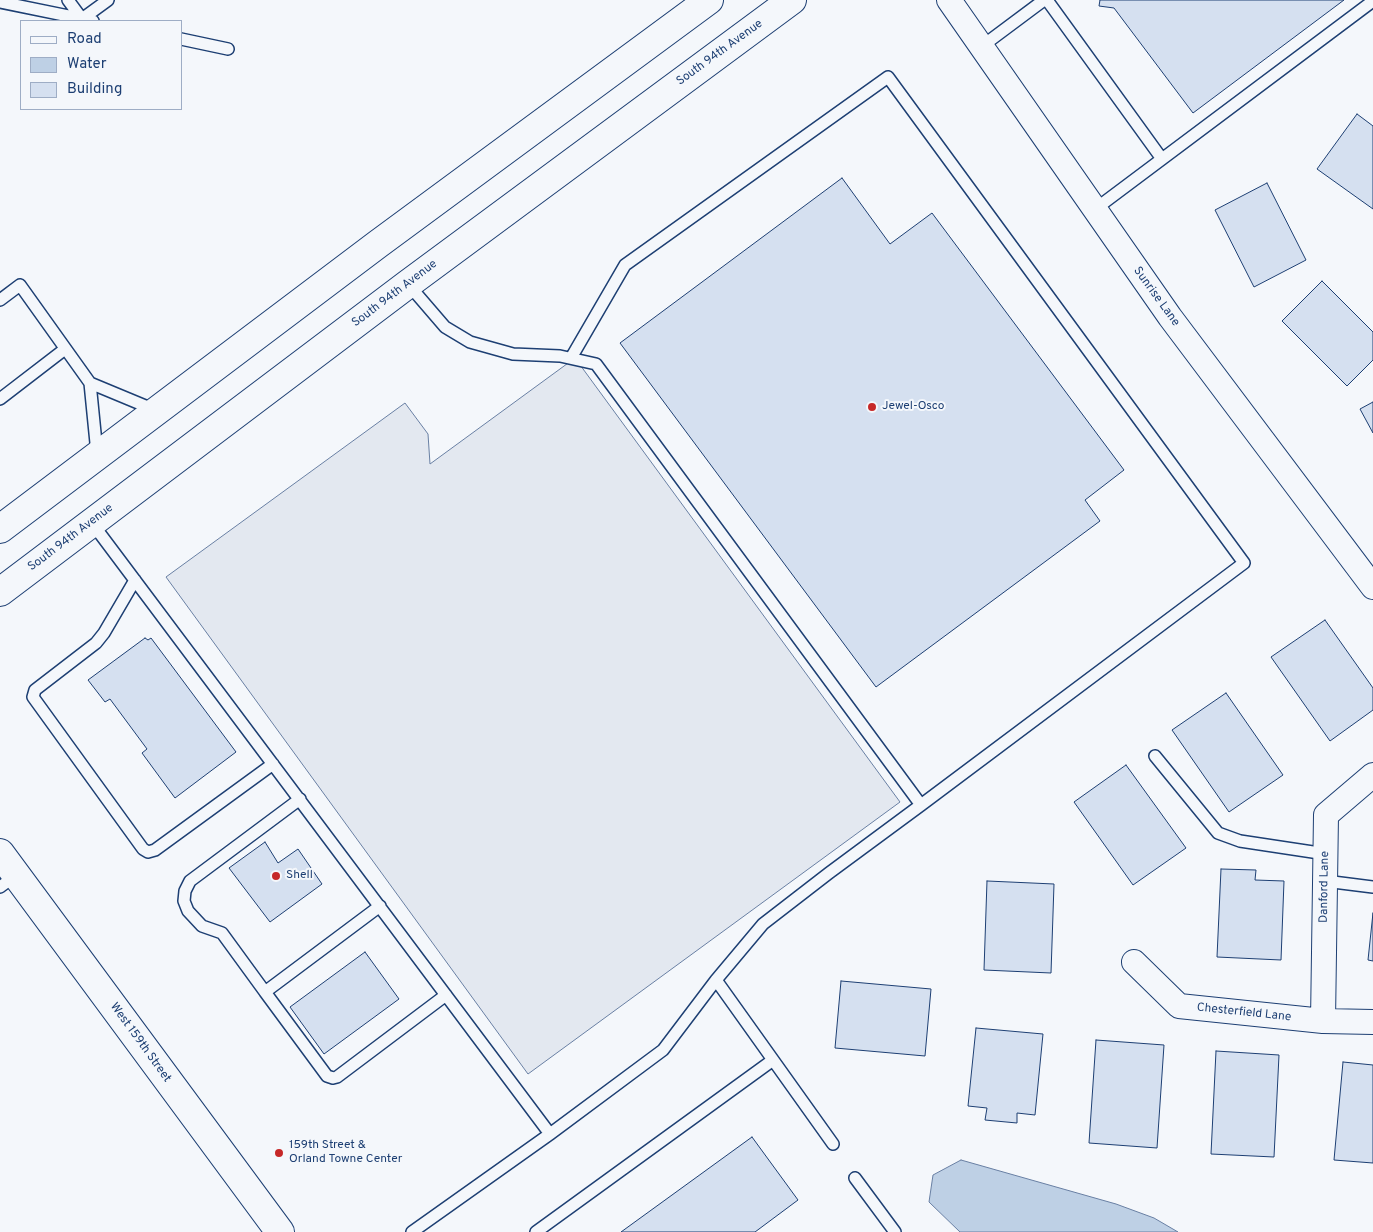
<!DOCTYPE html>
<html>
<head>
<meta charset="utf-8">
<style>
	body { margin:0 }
	#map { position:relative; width:1373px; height:1232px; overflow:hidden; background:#f4f7fb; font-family:Overpass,sans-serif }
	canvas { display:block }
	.legend { position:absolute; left:20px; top:20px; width:162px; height:90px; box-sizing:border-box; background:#f4f7fb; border:1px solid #9eadc5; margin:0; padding:6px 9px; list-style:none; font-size:15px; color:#1d3f73 }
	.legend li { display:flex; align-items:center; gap:10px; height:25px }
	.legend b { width:25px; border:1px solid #9eadc5 }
</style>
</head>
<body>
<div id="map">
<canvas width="1373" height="1232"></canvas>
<ul class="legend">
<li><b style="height:6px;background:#f4f7fb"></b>Road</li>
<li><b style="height:14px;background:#bed0e5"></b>Water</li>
<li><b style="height:14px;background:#d5e0f0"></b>Building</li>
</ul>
</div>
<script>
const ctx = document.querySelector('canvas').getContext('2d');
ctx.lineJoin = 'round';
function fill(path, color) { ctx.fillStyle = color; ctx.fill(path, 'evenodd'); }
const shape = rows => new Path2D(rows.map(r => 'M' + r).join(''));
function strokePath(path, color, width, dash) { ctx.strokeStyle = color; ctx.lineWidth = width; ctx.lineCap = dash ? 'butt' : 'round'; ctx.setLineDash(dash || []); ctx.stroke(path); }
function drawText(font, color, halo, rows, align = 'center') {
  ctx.font = font + ' Overpass,sans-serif'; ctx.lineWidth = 4; ctx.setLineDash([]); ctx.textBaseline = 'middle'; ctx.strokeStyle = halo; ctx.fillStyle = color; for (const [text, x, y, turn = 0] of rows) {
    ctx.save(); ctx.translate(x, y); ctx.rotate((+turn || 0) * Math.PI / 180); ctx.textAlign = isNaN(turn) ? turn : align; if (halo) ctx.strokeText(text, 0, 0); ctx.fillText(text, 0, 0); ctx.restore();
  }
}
const parking = shape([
	[575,358,900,802,528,1074,166,577,405,403,428,434,430,464,575,358]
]);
fill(parking, '#e3e8f0');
strokePath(parking, '#687fa3', 1);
const water = shape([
	[961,1160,1116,1204,1154,1218,1178,1232,960,1232,929,1202,933,1175,961,1160]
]);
fill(water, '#bed0e5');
strokePath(water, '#687fa3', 1);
const building = shape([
	[1100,0,1344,0,1193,113,1114,8,1099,6,1100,0],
	[1357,114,1373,126,1373,209,1317,169,1357,114],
	[842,178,890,244,932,213,1124,470,1085,500,1100,521,876,687,620,343,842,178],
	[1267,183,1306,260,1254,287,1215,210,1267,183],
	[1322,281,1373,332,1373,360,1347,386,1282,321,1322,281],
	[1373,402,1373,433,1360,409,1373,402],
	[1325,620,1373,688,1373,710,1330,741,1271,657,1325,620],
	[145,638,148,640,151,638,236,752,175,798,142,753,147,749,110,699,105,702,88,680,145,638],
	[1226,693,1283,775,1229,812,1172,730,1226,693],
	[1126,765,1186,848,1133,885,1074,802,1126,765],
	[265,842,278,863,298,849,322,884,270,922,229,868,265,842],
	[1221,869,1256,870,1255,880,1284,881,1281,960,1217,957,1221,869],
	[987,881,1054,884,1051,973,984,970,987,881],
	[1373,913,1373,961,1368,960,1373,913],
	[365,952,399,999,324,1054,290,1007,365,952],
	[841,981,931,989,925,1056,835,1048,841,981],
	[976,1028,1043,1034,1035,1115,1017,1113,1017,1123,985,1120,987,1108,968,1106,976,1028],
	[1096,1040,1164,1045,1157,1148,1089,1143,1096,1040],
	[1216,1051,1279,1055,1274,1157,1211,1154,1216,1051],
	[1343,1062,1373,1065,1373,1163,1334,1160,1343,1062],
	[752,1137,798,1200,755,1232,621,1232,752,1137]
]);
fill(building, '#d5e0f0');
strokePath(building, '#1d3f73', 1);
const lane = shape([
	[68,0,82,19,108,0],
	[1047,0,1162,159],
	[0,2,93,21],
	[181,39,228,49],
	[981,47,1044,0],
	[1094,210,1373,1],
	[408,284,445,327,470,342,513,354,560,356,596,364,921,805],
	[0,300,20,285,90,383,97,453],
	[90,383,155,410],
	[0,399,65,349],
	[92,523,550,1134],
	[135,580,104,633,96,643,35,690,33,697,143,849,148,852,155,850,273,764],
	[1155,756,1218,833,1240,841,1326,854],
	[1325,881,1373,887],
	[0,887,16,875],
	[380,906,265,992,327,1076,333,1078,337,1077,446,995],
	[716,980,833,1144],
	[265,992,222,933,202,926,188,911,184,901,185,891,190,881,300,799],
	[855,1178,895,1232],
	[412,1232,550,1134,663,1050,716,980,763,924,829,873,921,805,1244,563,888,77,625,265,571,358],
	[536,1232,773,1060]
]);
const street = shape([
	[949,0,1170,317,1373,587],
	[1134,962,1179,1006,1323,1021,1373,1022],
	[1323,1021,1326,815,1373,775]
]);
const secondary = shape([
	[0,529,378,244,709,0],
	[0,592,408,284,792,0]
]);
const primary = shape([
	[0,853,280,1232]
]);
strokePath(lane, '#1d3f73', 14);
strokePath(street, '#1d3f73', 26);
strokePath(secondary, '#1d3f73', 30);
strokePath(primary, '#1d3f73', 30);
strokePath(lane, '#f4f7fb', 11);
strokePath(street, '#f4f7fb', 24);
strokePath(secondary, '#f4f7fb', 28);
strokePath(primary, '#f4f7fb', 28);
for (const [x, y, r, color] of [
	[872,407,5,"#c62828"],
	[276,876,5,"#c62828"],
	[279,1153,5,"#c62828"]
]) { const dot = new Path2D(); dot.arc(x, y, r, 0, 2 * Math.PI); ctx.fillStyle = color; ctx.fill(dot); strokePath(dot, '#f4f7fb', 2); }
drawText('12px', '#1d3f73', '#f4f7fb', [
	["South 94th Avenue",720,53,-36],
	["South 94th Avenue",395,294,-37],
	["Sunrise Lane",1156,297,54],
	["South 94th Avenue",71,538,-37],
	["Danford Lane",1325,887,-89],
	["Chesterfield Lane",1244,1013,6],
	["West 159th Street",140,1043,54]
]);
drawText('12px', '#1d3f73', '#f4f7fb', [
	["Jewel-Osco",882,407],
	["Shell",286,876],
	["159th Street &",289,1146],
	["Orland Towne Center",289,1160]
], 'left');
</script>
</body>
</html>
